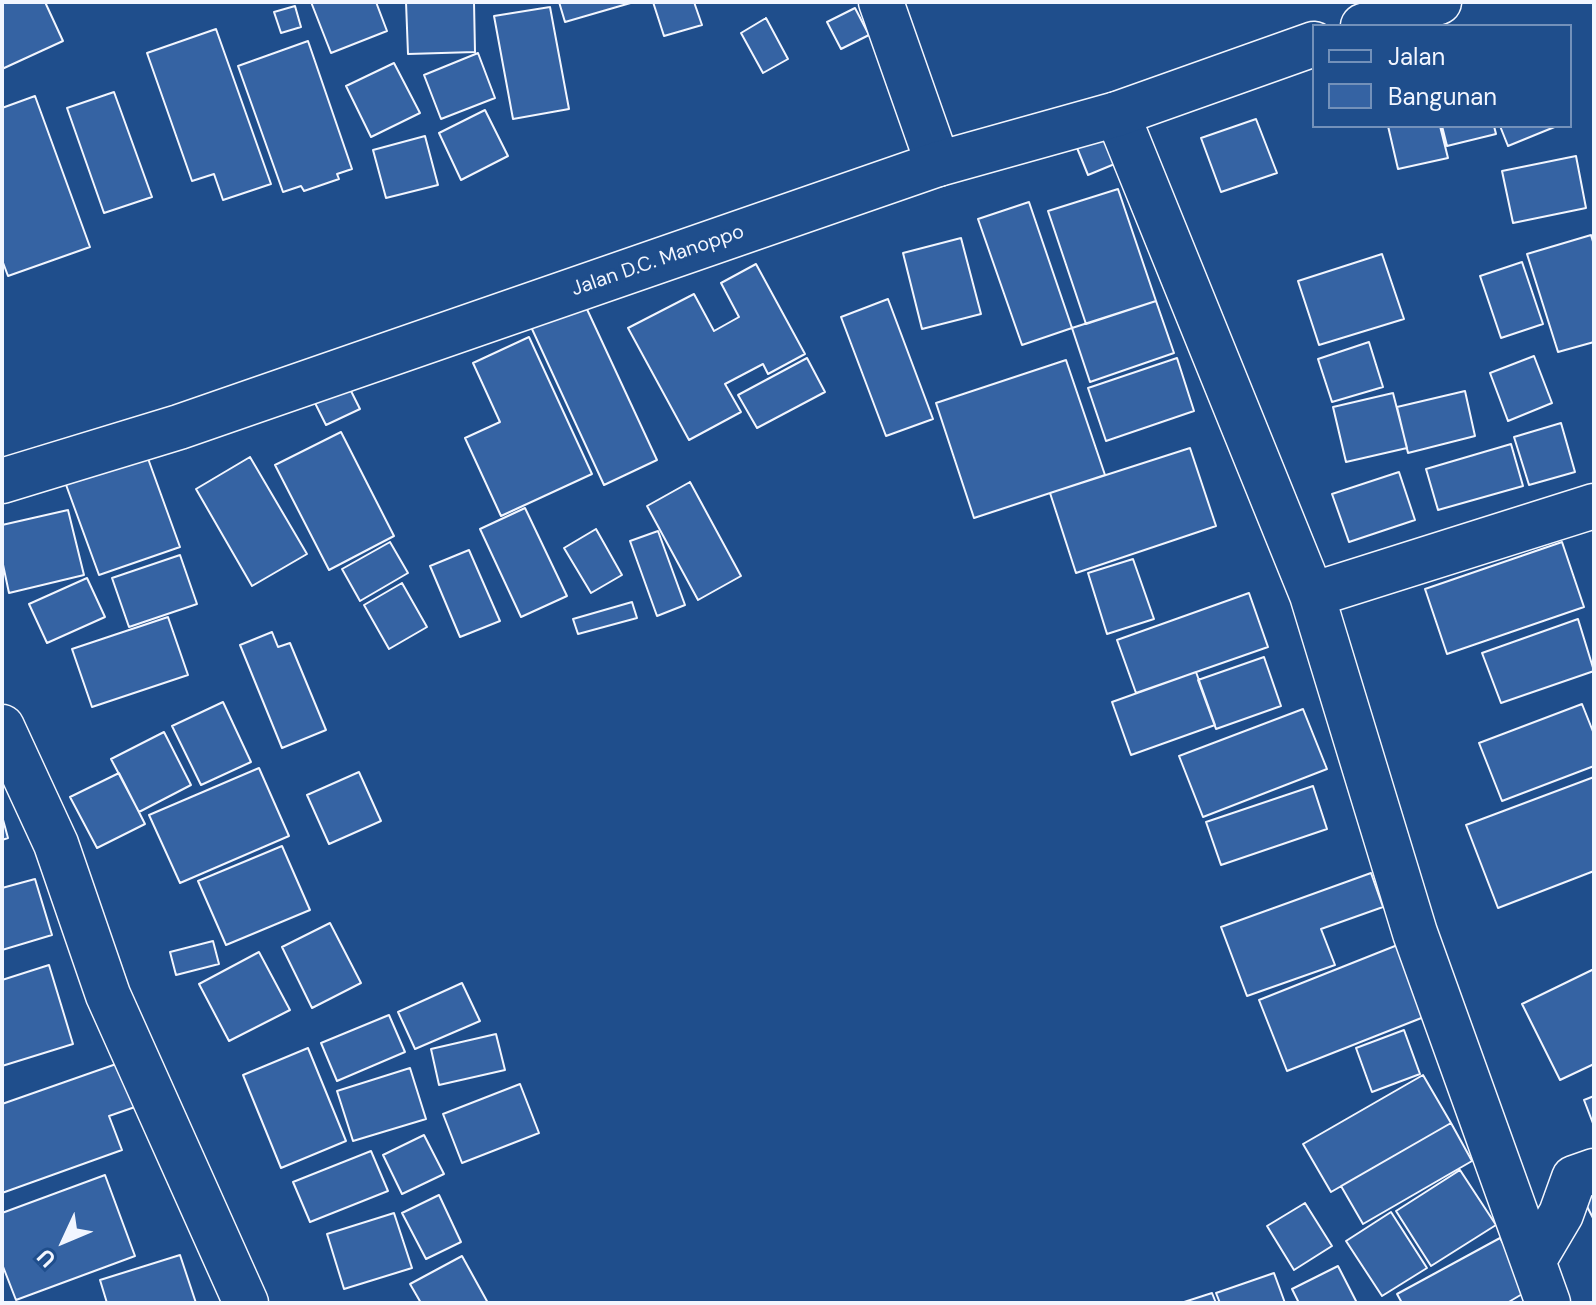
<!DOCTYPE html>
<html>
<head>
<meta charset="utf-8">
<style>
	body { margin:0 }
	#map { position:relative; width:1596px; height:1305px; overflow:hidden; background:#1f4e8c; font-family:"DM Sans",sans-serif }
	canvas { display:block }
	.frame { position:absolute; inset:0; border:4px solid #f2f6ff; pointer-events:none }
	.legend { position:absolute; left:1312px; top:24px; width:260px; height:104px; box-sizing:border-box; background:#1f4e8c; border:2px solid #7391ba; margin:0; padding:10px 14px; list-style:none; font-size:24px; color:#f2f6ff }
	.legend li { display:flex; align-items:center; gap:16px; height:40px }
	.legend b { width:40px; border:2px solid #7391ba }
	.north { position:absolute; left:24px; top:1201px; width:80px; height:80px; -webkit-text-stroke:6px #1f4e8c; paint-order:stroke; rotate:226deg; font-size:22px; font-weight:700; line-height:32px; text-align:center; color:#f2f6ff }
	.north::after { content:''; display:block; margin:auto; width:28px; height:36px; background:#f2f6ff; clip-path:polygon(50% 0,100% 100%,50% 72%,0 100%) }
</style>
</head>
<body>
<div id="map">
<canvas width="1596" height="1305"></canvas>
<div class="frame"></div>
<ul class="legend">
<li><b style="height:10px;background:#1f4e8c"></b>Jalan</li>
<li><b style="height:22px;background:#3563a3"></b>Bangunan</li>
</ul>
<div class="north">U</div>
</div>
<script>
const ctx = document.querySelector('canvas').getContext('2d');
ctx.lineJoin = 'round';
function fill(path, color) { ctx.fillStyle = color; ctx.fill(path, 'evenodd'); }
const shape = rows => new Path2D(rows.map(r => 'M' + r).join(''));
function strokePath(path, color, width, dash) { ctx.strokeStyle = color; ctx.lineWidth = width; ctx.lineCap = dash ? 'butt' : 'round'; ctx.setLineDash(dash || []); ctx.stroke(path); }
function drawText(font, color, halo, rows, align = 'center') {
  ctx.font = font + ' "DM Sans",sans-serif'; ctx.lineWidth = 6; ctx.setLineDash([]); ctx.textBaseline = 'middle'; ctx.strokeStyle = halo; ctx.fillStyle = color; for (const [text, x, y, turn = 0] of rows) {
    ctx.save(); ctx.translate(x, y); ctx.rotate((+turn || 0) * Math.PI / 180); ctx.textAlign = isNaN(turn) ? turn : align; if (halo) ctx.strokeText(text, 0, 0); ctx.fillText(text, 0, 0); ctx.restore();
  }
}
const building = shape([
	[2,2,45,2,63,41,2,69,2,2],
	[311,2,376,2,387,31,331,53,311,2],
	[406,2,474,2,475,52,408,54,406,2],
	[559,2,634,2,565,22,559,2],
	[653,2,694,2,702,25,664,36,653,2],
	[295,6,301,27,281,33,274,12,295,6],
	[550,7,569,109,513,119,494,16,550,7],
	[855,8,869,35,841,49,827,22,855,8],
	[766,18,788,59,763,73,741,33,766,18],
	[216,29,271,184,223,200,214,174,192,181,147,53,216,29],
	[308,41,352,169,337,174,339,179,304,191,301,186,283,192,238,66,308,41],
	[478,53,495,98,441,119,424,75,478,53],
	[394,63,420,113,371,137,346,86,394,63],
	[114,92,152,197,104,213,67,108,114,92],
	[35,96,90,247,8,276,2,260,2,108,35,96],
	[485,110,508,156,461,180,439,133,485,110],
	[1256,119,1277,173,1221,192,1201,138,1256,119],
	[1103,126,1117,163,1088,175,1073,138,1103,126],
	[1388,126,1440,126,1448,158,1398,169,1388,126],
	[1442,126,1494,126,1496,134,1447,146,1442,126],
	[1500,126,1557,126,1508,146,1500,126],
	[425,136,438,185,386,198,373,150,425,136],
	[1576,156,1586,208,1513,223,1502,171,1576,156],
	[1118,189,1156,301,1086,324,1048,211,1118,189],
	[1029,202,1072,328,1022,345,978,219,1029,202],
	[1591,235,1594,245,1594,342,1558,352,1527,254,1591,235],
	[961,238,981,314,922,329,903,253,961,238],
	[1382,254,1404,319,1319,345,1298,281,1382,254],
	[1522,262,1543,324,1501,338,1480,276,1522,262],
	[756,264,805,354,768,374,763,364,725,384,741,412,689,440,628,328,694,294,714,331,739,317,721,283,756,264],
	[579,292,657,460,604,485,526,316,579,292],
	[888,299,933,419,886,436,841,317,888,299],
	[1156,301,1174,353,1090,382,1072,328,1156,301],
	[529,337,592,474,501,516,465,438,500,422,473,363,529,337],
	[1369,342,1383,387,1332,402,1318,359,1369,342],
	[1534,356,1552,403,1508,421,1490,373,1534,356],
	[807,358,825,392,757,428,738,395,807,358],
	[1177,358,1194,411,1106,441,1088,388,1177,358],
	[1066,360,1105,475,974,518,936,403,1066,360],
	[344,377,360,409,326,425,310,393,344,377],
	[1465,391,1475,436,1408,453,1397,407,1465,391],
	[1393,393,1407,448,1346,462,1333,407,1393,393],
	[1561,423,1575,472,1529,485,1514,437,1561,423],
	[341,432,394,536,329,570,275,465,341,432],
	[1511,444,1523,486,1438,510,1426,469,1511,444],
	[1190,448,1216,526,1076,573,1050,493,1190,448],
	[146,453,180,547,99,575,65,482,146,453],
	[250,457,307,554,252,586,196,489,250,457],
	[1399,472,1415,520,1349,542,1332,494,1399,472],
	[690,482,741,576,698,600,647,506,690,482],
	[525,508,567,596,521,617,480,529,525,508],
	[68,510,84,575,9,593,2,560,2,525,68,510],
	[596,529,622,575,591,593,564,548,596,529],
	[658,531,685,605,657,616,630,541,658,531],
	[390,542,408,573,360,601,342,569,390,542],
	[1562,542,1584,607,1447,654,1425,589,1562,542],
	[469,550,500,621,460,637,430,566,469,550],
	[180,555,197,604,129,627,112,578,180,555],
	[1133,559,1154,619,1107,634,1088,573,1133,559],
	[87,578,105,617,47,643,29,604,87,578],
	[402,583,427,627,389,649,364,605,402,583],
	[1249,593,1268,647,1136,693,1117,640,1249,593],
	[632,602,637,618,578,634,573,619,632,602],
	[168,617,188,675,92,707,72,649,168,617],
	[1578,619,1594,671,1501,703,1482,653,1578,619],
	[272,632,278,647,290,643,326,730,282,748,240,645,272,632],
	[1264,657,1281,706,1216,729,1198,680,1264,657],
	[1196,672,1215,725,1131,755,1112,702,1196,672],
	[223,702,251,762,201,785,172,726,223,702],
	[1582,704,1594,734,1594,766,1502,801,1479,743,1582,704],
	[1303,709,1327,769,1203,817,1179,756,1303,709],
	[164,732,191,785,139,812,111,759,164,732],
	[259,768,289,836,180,883,149,815,259,768],
	[359,772,381,821,329,844,307,795,359,772],
	[119,773,145,824,97,848,70,797,119,773],
	[1594,777,1594,871,1498,908,1466,825,1594,777],
	[1313,786,1327,829,1221,865,1206,822,1313,786],
	[2,816,8,838,2,840,2,816],
	[282,846,310,910,226,945,198,881,282,846],
	[1371,873,1383,907,1321,929,1335,965,1247,996,1221,927,1371,873],
	[35,879,52,935,2,950,2,888,35,879],
	[330,923,361,983,312,1008,282,947,330,923],
	[213,941,219,964,176,975,170,952,213,941],
	[1400,944,1429,1015,1287,1071,1259,1000,1400,944],
	[259,952,290,1010,229,1041,199,984,259,952],
	[49,965,73,1044,2,1066,2,980,49,965],
	[1594,969,1594,1064,1560,1080,1522,1004,1594,969],
	[462,983,480,1021,415,1049,398,1012,462,983],
	[389,1015,405,1052,337,1081,321,1043,389,1015],
	[1404,1030,1420,1074,1372,1092,1356,1048,1404,1030],
	[496,1034,505,1070,439,1085,431,1049,496,1034],
	[308,1048,346,1141,281,1168,243,1075,308,1048],
	[119,1063,135,1107,109,1116,122,1150,2,1193,2,1104,119,1063],
	[410,1068,426,1119,353,1141,337,1091,410,1068],
	[1423,1075,1451,1123,1331,1192,1303,1144,1423,1075],
	[520,1084,539,1133,462,1163,443,1114,520,1084],
	[1594,1096,1594,1126,1584,1100,1594,1096],
	[1451,1123,1472,1161,1363,1224,1341,1186,1451,1123],
	[424,1135,444,1174,402,1194,383,1155,424,1135],
	[371,1151,388,1191,310,1222,293,1182,371,1151],
	[1460,1170,1496,1225,1431,1266,1396,1211,1460,1170],
	[105,1175,135,1256,16,1300,2,1264,2,1213,105,1175],
	[1594,1181,1594,1220,1578,1189,1594,1181],
	[439,1195,461,1242,426,1259,402,1213,439,1195],
	[1305,1203,1332,1246,1294,1270,1267,1226,1305,1203],
	[1391,1212,1427,1268,1382,1296,1346,1241,1391,1212],
	[394,1213,412,1268,344,1289,327,1234,394,1213],
	[1500,1238,1529,1290,1507,1303,1402,1303,1397,1294,1500,1238],
	[180,1255,196,1303,107,1303,100,1280,180,1255],
	[462,1256,488,1303,421,1303,410,1284,462,1256],
	[1338,1266,1357,1303,1299,1303,1292,1289,1338,1266],
	[1274,1273,1285,1303,1220,1303,1216,1293,1274,1273],
	[1212,1293,1216,1303,1181,1303,1212,1293]
]);
fill(building, '#3563a3');
strokePath(building, '#f2f6ff', 2);
const street = shape([
	[881,2,938,164],
	[1117,114,1312,595,1415,933,1548,1303],
	[1312,595,1594,506],
	[2,727,56,844,108,995,246,1303],
	[1535,1258,1561,1214,1574,1178,1594,1171]
]);
const highway = shape([
	[1363,26,1439,2],
	[2,481,179,427,938,164,1117,114,1314,44]
]);
strokePath(street, '#f2f6ff', 47);
strokePath(highway, '#f2f6ff', 47);
strokePath(street, '#1f4e8c', 44);
strokePath(highway, '#1f4e8c', 44);
drawText('20px', '#f2f6ff', '#1f4e8c', [
	["Jalan D.C. Manoppo",658,261,-19]
]);
</script>
</body>
</html>
